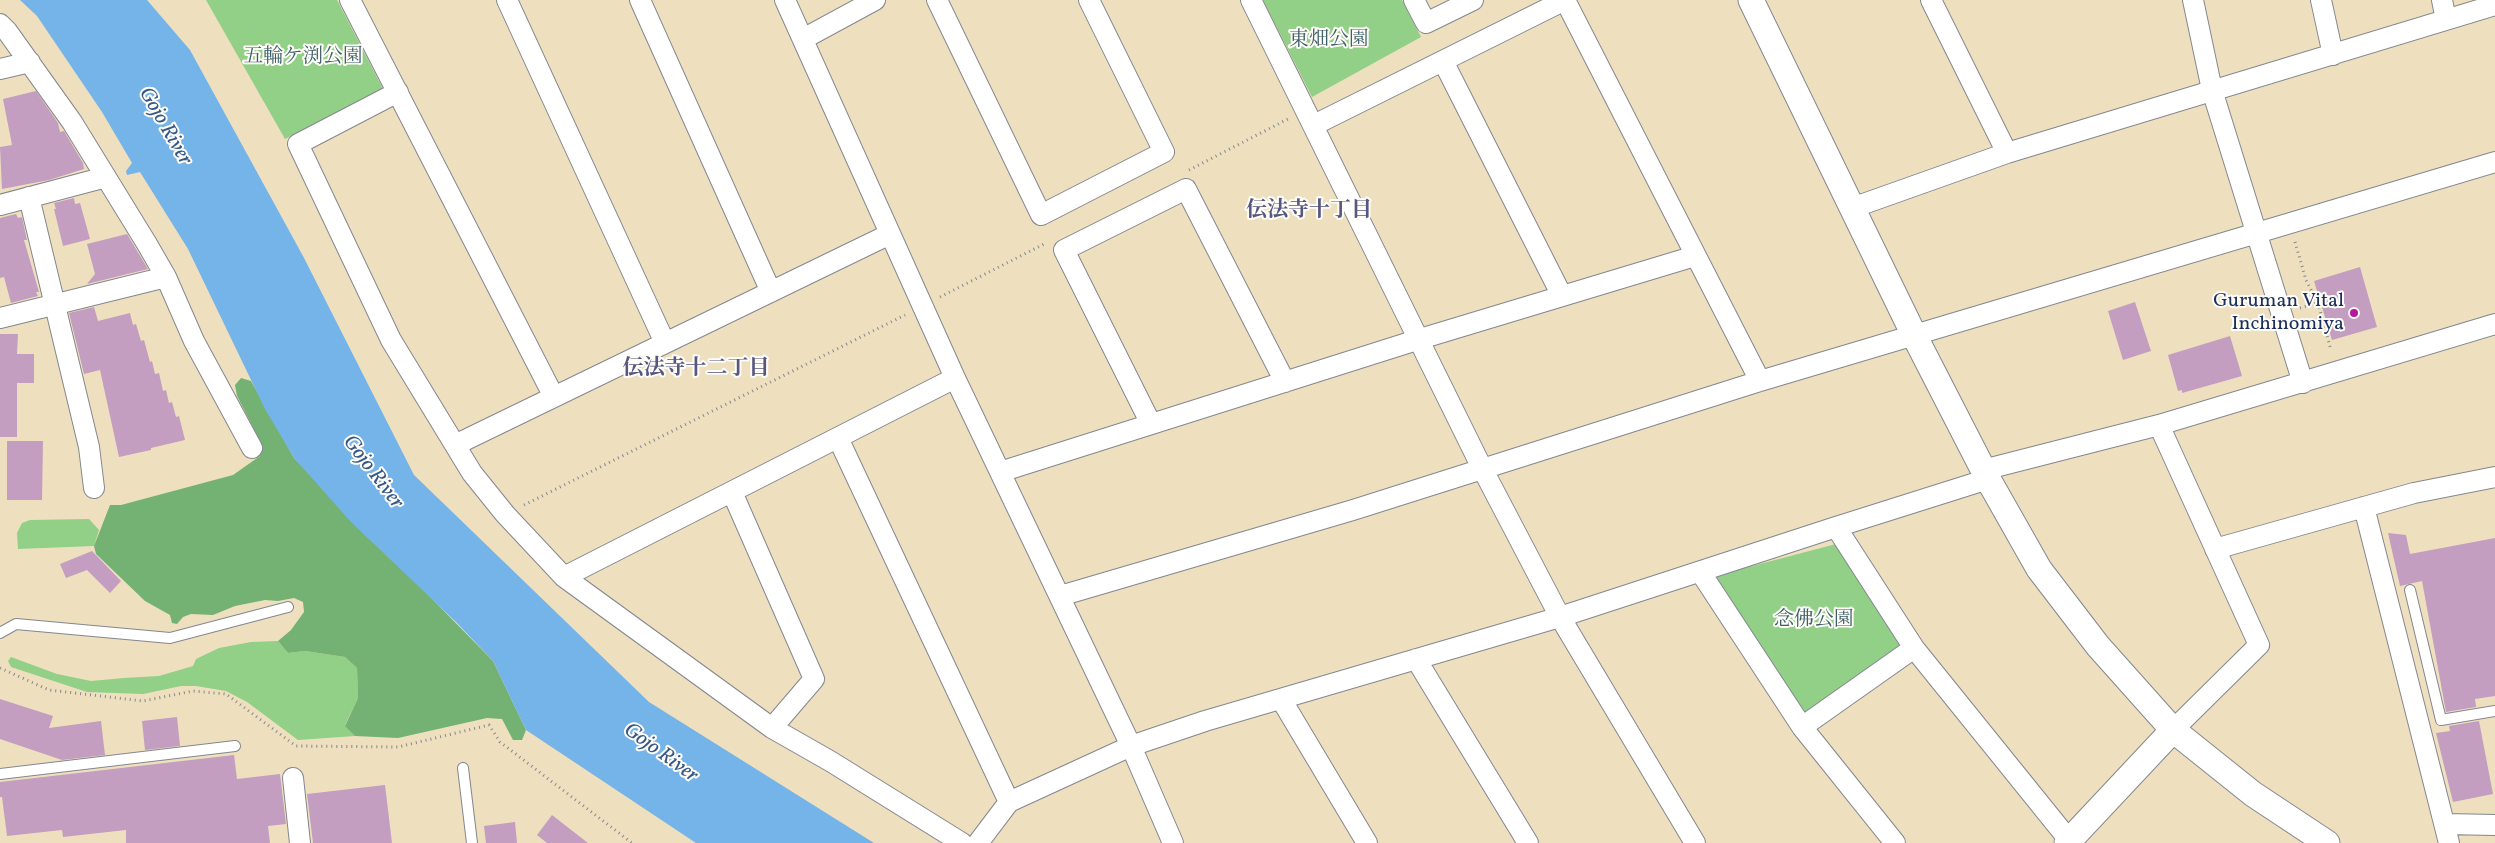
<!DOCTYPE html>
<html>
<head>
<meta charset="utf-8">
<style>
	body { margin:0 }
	canvas { display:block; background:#eedfbf }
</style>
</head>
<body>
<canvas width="2495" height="843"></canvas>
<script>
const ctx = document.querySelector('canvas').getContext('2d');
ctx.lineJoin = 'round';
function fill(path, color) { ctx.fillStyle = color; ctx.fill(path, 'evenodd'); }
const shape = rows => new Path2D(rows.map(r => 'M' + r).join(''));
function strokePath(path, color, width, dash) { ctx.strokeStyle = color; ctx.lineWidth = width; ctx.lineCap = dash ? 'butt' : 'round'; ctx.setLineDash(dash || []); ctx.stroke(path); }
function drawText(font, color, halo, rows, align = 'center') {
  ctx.font = font + ' Vollkorn,"Noto Serif JP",serif'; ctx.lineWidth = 4; ctx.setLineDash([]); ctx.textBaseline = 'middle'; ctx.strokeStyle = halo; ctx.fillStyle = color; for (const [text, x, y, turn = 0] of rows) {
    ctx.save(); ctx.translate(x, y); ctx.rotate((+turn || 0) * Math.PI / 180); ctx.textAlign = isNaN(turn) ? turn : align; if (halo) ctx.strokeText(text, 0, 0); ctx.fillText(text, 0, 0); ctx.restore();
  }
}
fill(shape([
	[206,0,337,0,383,89,285,139],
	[1263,0,1402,0,1421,37,1312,97],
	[89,519,99,530,94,546,18,549,17,533,22,523,30,520],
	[1836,544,1904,650,1803,718,1714,576],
	[278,641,288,653,305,651,345,657,357,668,358,698,345,725,355,736,298,740,247,702,226,691,196,686,181,686,143,694,87,692,11,667,8,661,11,657,57,674,91,681,124,678,159,676,193,666,196,659,219,648,251,642]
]), '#91d086');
fill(shape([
	[241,378,251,381,294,458,493,661,526,730,522,740,513,740,502,719,487,718,398,738,355,736,345,726,358,698,357,668,345,657,305,651,288,653,278,641,291,630,304,612,303,602,294,598,278,601,265,600,235,606,213,615,191,614,183,617,177,624,172,623,170,615,145,601,96,554,94,546,110,505,121,505,233,475,260,456,261,443,237,396,235,385]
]), '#74b273');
fill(shape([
	[20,0,147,0,190,50,303,256,414,475,649,702,874,843,696,843,526,730,493,661,457,623,351,522,294,458,265,409,188,249,140,172,127,175,126,171,132,163,102,112,37,16]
]), '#75b4e8');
fill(shape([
	[36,91,58,123,60,132,64,131,83,163,84,169,49,180,2,189,0,147,12,145,3,99],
	[74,198,75,204,80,203,90,239,63,246,54,209,56,209,54,203],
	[16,214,18,218,22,217,27,240,24,240,39,292,36,292,38,296,11,303,4,277,0,278,0,218],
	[127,234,148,269,87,284,95,274,87,244],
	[2360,267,2377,327,2332,340,2314,281],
	[2135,302,2151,351,2123,360,2108,311],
	[94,307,98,321,130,313,133,325,136,324,141,341,144,340,150,362,152,361,155,374,159,373,163,391,166,390,169,403,172,402,176,417,179,416,185,440,151,448,151,450,119,457,100,370,84,374,69,313],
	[0,334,18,334,17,354,34,354,34,383,17,383,17,437,0,437],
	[2230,336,2242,376,2182,393,2182,390,2178,391,2168,355],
	[7,441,43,441,42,500,7,500],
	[2388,533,2406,535,2410,554,2495,538,2495,696,2475,699,2476,707,2446,712,2422,581,2400,586],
	[92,551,121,581,110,593,87,570,66,578,60,564],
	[0,699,53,716,49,728,101,721,105,755,62,760,0,739],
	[177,717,180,746,145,750,142,721],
	[2479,721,2493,794,2453,802,2436,733,2450,731,2449,726],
	[234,755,237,779,280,774,286,824,268,826,270,843,126,843,126,830,63,837,62,830,7,836,2,797,0,797,0,782],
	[385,785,392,843,313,843,307,794],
	[552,815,588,843,547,843,537,835],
	[515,822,517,843,486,843,484,826]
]), '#c39ec1');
const service = shape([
	[2410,590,2441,720,2495,711],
	[0,633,16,624,170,638,288,607],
	[463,768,472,843],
	[0,774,235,746]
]);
const minor = shape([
	[350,0,554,397],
	[507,0,665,343],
	[640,0,771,292],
	[785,0,955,378,1131,746,1173,843],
	[937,0,1041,215,1164,152,1089,0],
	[1251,0,1482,468,1560,617,1695,843],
	[1414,0,1426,23,1473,0],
	[1565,0,1760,381],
	[1931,0,2007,153],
	[2193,0,2212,90,2303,383],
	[2321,0,2333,55],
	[2442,0,2446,20],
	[0,24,7,31,72,122,147,244,166,277,194,341,252,448],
	[803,39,875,0],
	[1443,61,1562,296],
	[0,69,30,62],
	[398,92,298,144,391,340,472,473,505,514,564,577,772,728,830,761,962,843],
	[1314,125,1565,0],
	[29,197,89,447,94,488],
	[0,205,106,177],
	[1852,208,2007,153,2495,5],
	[0,318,166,277],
	[1151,424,1064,250,1186,189,1285,382],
	[2159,425,2259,645,2173,730],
	[838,438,1009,802],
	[455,445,890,234],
	[1983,470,2159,425,2495,324],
	[1000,472,1420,339,1695,256],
	[732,492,814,679,772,728],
	[2364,507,2449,843],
	[1836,527,1988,479],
	[2215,549,2414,493,2495,477],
	[1701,573,1802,727,1895,843],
	[564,577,955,378],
	[1060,596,1353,510,1760,381,2495,162],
	[1914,648,2069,840],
	[1416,659,1528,843],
	[1281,699,1367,843],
	[293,778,300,843],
	[2445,824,2495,825],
	[978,843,1009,802,1131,746,1205,721,1560,617,1836,527,1914,648,1802,727]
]);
const tertiary = shape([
	[1751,0,1914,335,1988,479,2039,569,2098,646,2173,730,2253,794,2327,843],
	[2067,843,2173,730]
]);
strokePath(service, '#84878e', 12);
strokePath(minor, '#84878e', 22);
strokePath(tertiary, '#84878e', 27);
strokePath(shape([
	[1189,170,1288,119],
	[2295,242,2306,280,2318,303,2331,350],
	[940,297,1046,243],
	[2300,308,2321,302],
	[524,505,905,315],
	[0,668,49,690,143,701,193,691,226,694,296,746,398,747,489,725,500,742,632,843]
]), '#84878e', 3, [1, 4]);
strokePath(service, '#fff', 10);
strokePath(minor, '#fff', 20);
strokePath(tertiary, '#fff', 25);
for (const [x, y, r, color] of [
	[2354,313,5,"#b5179e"]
]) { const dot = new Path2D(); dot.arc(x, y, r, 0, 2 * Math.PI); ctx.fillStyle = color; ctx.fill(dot); strokePath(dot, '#fdfcf7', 2); }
drawText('20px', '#3e5f6a', '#fdfcf7', [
	["東畑公園",1329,41],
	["五輪ケ渕公園",303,58],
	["念佛公園",1814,621]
]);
drawText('20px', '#1b2f5e', '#fdfcf7', [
	["Guruman Vital",2344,302],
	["Inchinomiya",2344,325]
], 'right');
drawText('italic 21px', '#365787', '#fdfcf7', [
	["Gojo River",164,127,60],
	["Gojo River",372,473,53],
	["Gojo River",660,754,36]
]);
drawText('bold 21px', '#565681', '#fdfcf7', [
	["伝法寺十丁目",1309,212],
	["伝法寺十二丁目",696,370]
]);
</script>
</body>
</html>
